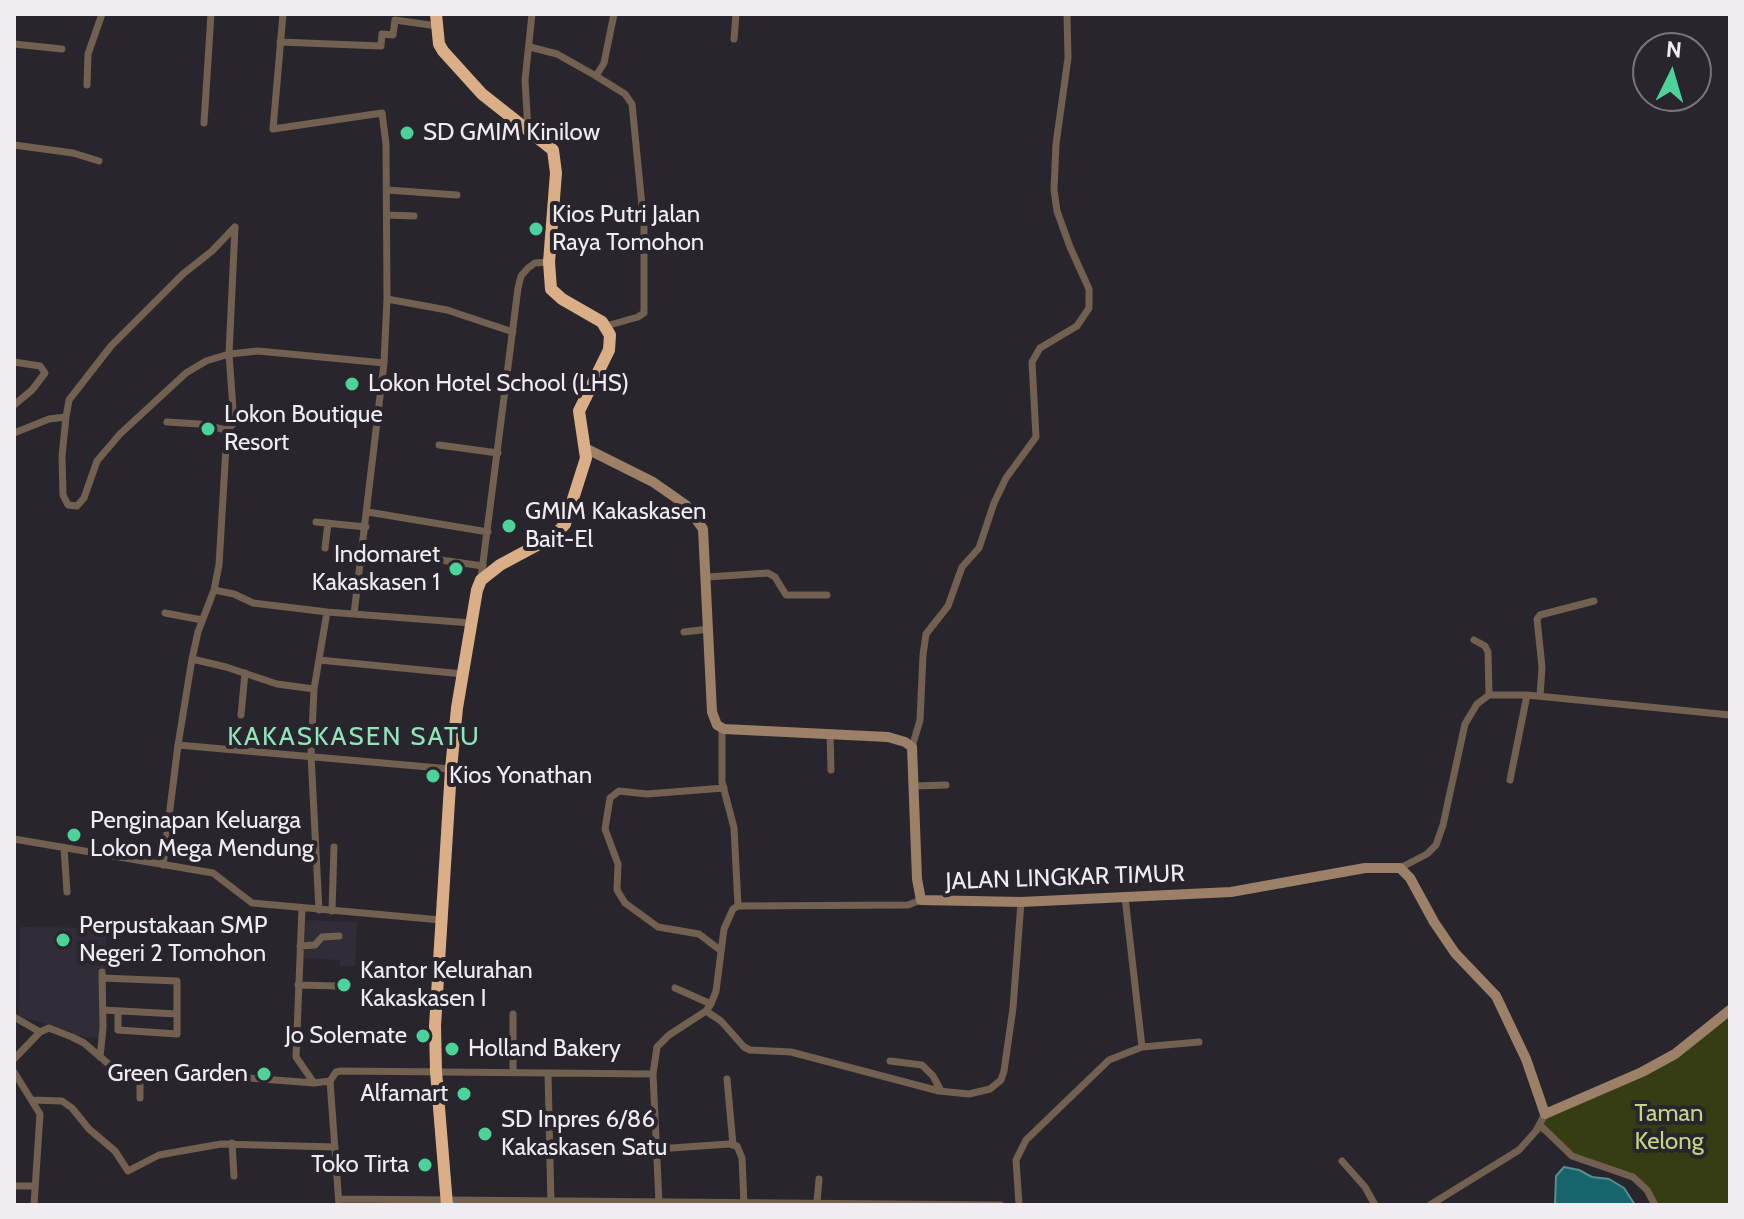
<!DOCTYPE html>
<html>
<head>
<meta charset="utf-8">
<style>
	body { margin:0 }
	#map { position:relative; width:1744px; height:1219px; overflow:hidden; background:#28262c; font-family:Cabin,sans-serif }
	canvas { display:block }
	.frame { position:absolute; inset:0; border:16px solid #efedf2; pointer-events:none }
	.north { position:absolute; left:1632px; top:32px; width:80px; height:80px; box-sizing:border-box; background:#28262c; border:2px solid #78767b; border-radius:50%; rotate:5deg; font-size:22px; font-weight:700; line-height:32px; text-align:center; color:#efedf2 }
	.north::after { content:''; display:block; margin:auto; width:28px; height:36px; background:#4dd39a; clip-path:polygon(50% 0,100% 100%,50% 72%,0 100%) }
</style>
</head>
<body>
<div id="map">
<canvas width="1744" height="1219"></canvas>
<div class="frame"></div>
<div class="north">N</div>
</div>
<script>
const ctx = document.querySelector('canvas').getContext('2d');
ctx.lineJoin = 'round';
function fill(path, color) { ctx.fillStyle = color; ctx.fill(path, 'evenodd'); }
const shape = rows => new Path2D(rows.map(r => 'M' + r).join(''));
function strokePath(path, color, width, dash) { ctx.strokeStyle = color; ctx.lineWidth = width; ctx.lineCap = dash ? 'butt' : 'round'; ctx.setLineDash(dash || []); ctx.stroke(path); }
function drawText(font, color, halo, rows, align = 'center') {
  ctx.font = font + ' Cabin,sans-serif'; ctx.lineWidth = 8; ctx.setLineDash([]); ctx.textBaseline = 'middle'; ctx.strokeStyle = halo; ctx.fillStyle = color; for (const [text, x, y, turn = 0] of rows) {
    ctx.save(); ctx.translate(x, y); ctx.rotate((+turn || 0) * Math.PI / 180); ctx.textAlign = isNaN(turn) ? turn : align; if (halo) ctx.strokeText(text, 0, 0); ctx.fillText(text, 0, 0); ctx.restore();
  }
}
fill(shape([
	[306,920,357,922,355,966,340,966,340,960,304,958],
	[20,927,106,928,106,1038,82,1037,56,1026,19,1017]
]), '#312d38');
fill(shape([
	[1730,1010,1730,1205,1655,1205,1639,1183,1565,1151,1553,1138,1536,1131,1546,1115,1642,1072]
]), '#373d13');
const water = shape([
	[1564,1167,1579,1170,1592,1177,1609,1179,1624,1188,1635,1205,1555,1205,1556,1176,1564,1167]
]);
fill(water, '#16656b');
strokePath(water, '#578e94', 2);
strokePath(shape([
	[283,14,273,129,382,113,386,144,387,299,384,363,354,614],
	[734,39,736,14],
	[280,42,381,46,382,34,393,35,395,20,437,26],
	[14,44,62,49],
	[530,47,557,54,596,76,604,63,614,14],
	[596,76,625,94,632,104,644,226,644,313,638,317,606,326],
	[87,85,88,54,102,14],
	[204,123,211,14],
	[528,130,525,80,532,14],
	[14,145,73,153,99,161],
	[387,190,457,195],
	[387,215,414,216],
	[235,227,229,354,258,351,384,363],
	[387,299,447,310,513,332],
	[14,362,40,366,45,373,32,390,14,405],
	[66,417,69,400,111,346,183,274,212,251,235,227],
	[167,422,199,424,227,430],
	[14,433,49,419,66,417,62,456,63,495,68,505,77,506,84,498,97,461,120,434,186,373,206,361,229,354,234,423,227,430,219,565,214,590,198,632,192,659,178,745,163,865],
	[439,445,498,453],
	[368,512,488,532],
	[316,522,366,527],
	[325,548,328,523],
	[363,549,483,566],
	[707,577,768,573,775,577,786,595,827,595],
	[481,578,518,288,521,276,528,268,535,263,549,262],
	[214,590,234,594,253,603,327,612,471,623],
	[165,613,202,620],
	[684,632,709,629],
	[1474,640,1485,646,1488,652,1489,695],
	[192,659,226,667,277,684,314,689],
	[319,660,463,674],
	[1540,696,1542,667,1537,619,1540,615,1594,601],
	[241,715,245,673],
	[830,733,831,770],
	[178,745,451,769],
	[912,747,920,720,923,655,926,634,948,606,962,567,979,548,994,503,1006,478,1036,437,1032,362,1040,348,1077,326,1089,308,1089,289,1070,247,1057,211,1054,190,1056,144,1068,58,1067,14],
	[1510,780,1527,695],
	[915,786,946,785],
	[14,839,213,873,252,903,441,920],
	[64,848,67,892],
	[1400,868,1427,854,1436,845,1443,825,1465,724,1477,704,1489,695,1527,695,1730,715],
	[1125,897,1142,1047,1199,1042],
	[738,906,908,905,921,900],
	[302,908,296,1057,314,1083,330,1081],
	[319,910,311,755,314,689,327,612],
	[332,911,334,847],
	[300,946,315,945,322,937,339,936],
	[720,950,699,934,658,927,625,903,617,890,618,864,605,829,610,798,619,791,647,794,724,788],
	[102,978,177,981,177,1014,103,1010],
	[298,985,338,986],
	[675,988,711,1004],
	[118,1011,118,1030,177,1034,177,1014],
	[706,1011,721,1021,744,1047,750,1050,791,1052,939,1091,969,1094,990,1089,1001,1080,1004,1071,1013,1008,1021,902],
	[14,1017,40,1032],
	[100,1057,103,1028,102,972],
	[14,1059,40,1032,49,1028,72,1037,84,1043,112,1067,134,1076,197,1074,314,1083],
	[890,1061,922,1065,933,1076,941,1091],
	[14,1072,40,1114,34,1205],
	[513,1073,513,1014],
	[548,1073,551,1205],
	[653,1074,657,1047,669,1035,706,1011,711,1004,716,991,724,929,733,909,738,906,734,828,722,782,722,728],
	[140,1076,140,1098],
	[727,1079,733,1145],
	[330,1081,336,1072,341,1071,653,1074,659,1203],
	[330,1081,339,1205],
	[32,1100,62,1101,72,1108,89,1129,115,1151,128,1171,159,1155,221,1144,335,1147],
	[1540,1125,1572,1156,1633,1177,1647,1190,1655,1205],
	[232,1143,234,1176],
	[657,1149,729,1144,737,1146,742,1158,744,1204],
	[1342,1161,1365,1187,1375,1205],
	[14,1186,35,1186],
	[339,1199,1001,1205],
	[817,1202,819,1179],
	[1019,1205,1016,1160,1026,1140,1109,1060,1142,1047],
	[1430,1205,1519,1150,1536,1131,1545,1114]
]), '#726051', 7);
strokePath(shape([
	[585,448,653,482,686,505,703,529,712,712,717,725,724,729,888,737,905,742,912,747,917,879,921,900,1021,902,1231,892,1365,868,1400,868,1410,878,1434,922,1455,953,1496,996,1526,1059,1545,1114,1642,1072,1675,1054,1730,1010]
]), '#9c8068', 10);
strokePath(shape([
	[436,14,439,44,443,51,482,94,553,150,556,173,549,262,551,289,562,299,602,322,610,335,609,350,579,411,586,458,565,524,554,536,500,565,481,580,477,590,457,708,451,769,435,1026,436,1071,447,1205]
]), '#daaf88', 12);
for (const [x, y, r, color] of [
	[407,133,8,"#4dd39a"],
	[536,229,8,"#4dd39a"],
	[352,384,8,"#4dd39a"],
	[208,429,8,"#4dd39a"],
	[509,526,8,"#4dd39a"],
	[456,569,8,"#4dd39a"],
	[433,776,8,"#4dd39a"],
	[74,835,8,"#4dd39a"],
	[63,940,8,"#4dd39a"],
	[344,985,8,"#4dd39a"],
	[423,1036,8,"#4dd39a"],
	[452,1049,8,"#4dd39a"],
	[264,1074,8,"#4dd39a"],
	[464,1094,8,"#4dd39a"],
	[485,1134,8,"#4dd39a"],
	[425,1165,8,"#4dd39a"]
]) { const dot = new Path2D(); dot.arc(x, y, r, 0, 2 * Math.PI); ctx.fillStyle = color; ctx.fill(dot); strokePath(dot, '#28262c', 3); }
drawText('24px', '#efedf2', '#28262c', [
	["SD GMIM Kinilow",423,133],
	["Kios Putri Jalan",552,215],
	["Raya Tomohon",552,243],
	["Lokon Hotel School (LHS)",368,384],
	["Lokon Boutique",224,415],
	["Resort",224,443],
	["GMIM Kakaskasen",525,512],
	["Bait-El",525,540],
	["Indomaret",440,555,"right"],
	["Kakaskasen 1",440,583,"right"],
	["Kios Yonathan",449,776],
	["Penginapan Keluarga",90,821],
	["Lokon Mega Mendung",90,849],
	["Perpustakaan SMP",79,926],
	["Negeri 2 Tomohon",79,954],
	["Kantor Kelurahan",360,971],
	["Kakaskasen I",360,999],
	["Jo Solemate",407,1036,"right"],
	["Holland Bakery",468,1049],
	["Green Garden",248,1074,"right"],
	["Alfamart",448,1094,"right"],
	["SD Inpres 6/86",501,1120],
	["Kakaskasen Satu",501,1148],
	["Toko Tirta",409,1165,"right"]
], 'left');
drawText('24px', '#efedf2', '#28262c', [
	["JALAN LINGKAR TIMUR",1065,878,-2]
]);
drawText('24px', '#c7d486', '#28262c', [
	["Taman",1669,1114],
	["Kelong",1669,1142]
]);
ctx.letterSpacing = '2px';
drawText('26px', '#92e4bb', '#28262c', [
	["KAKASKASEN SATU",354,737]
]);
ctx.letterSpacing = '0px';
</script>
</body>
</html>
